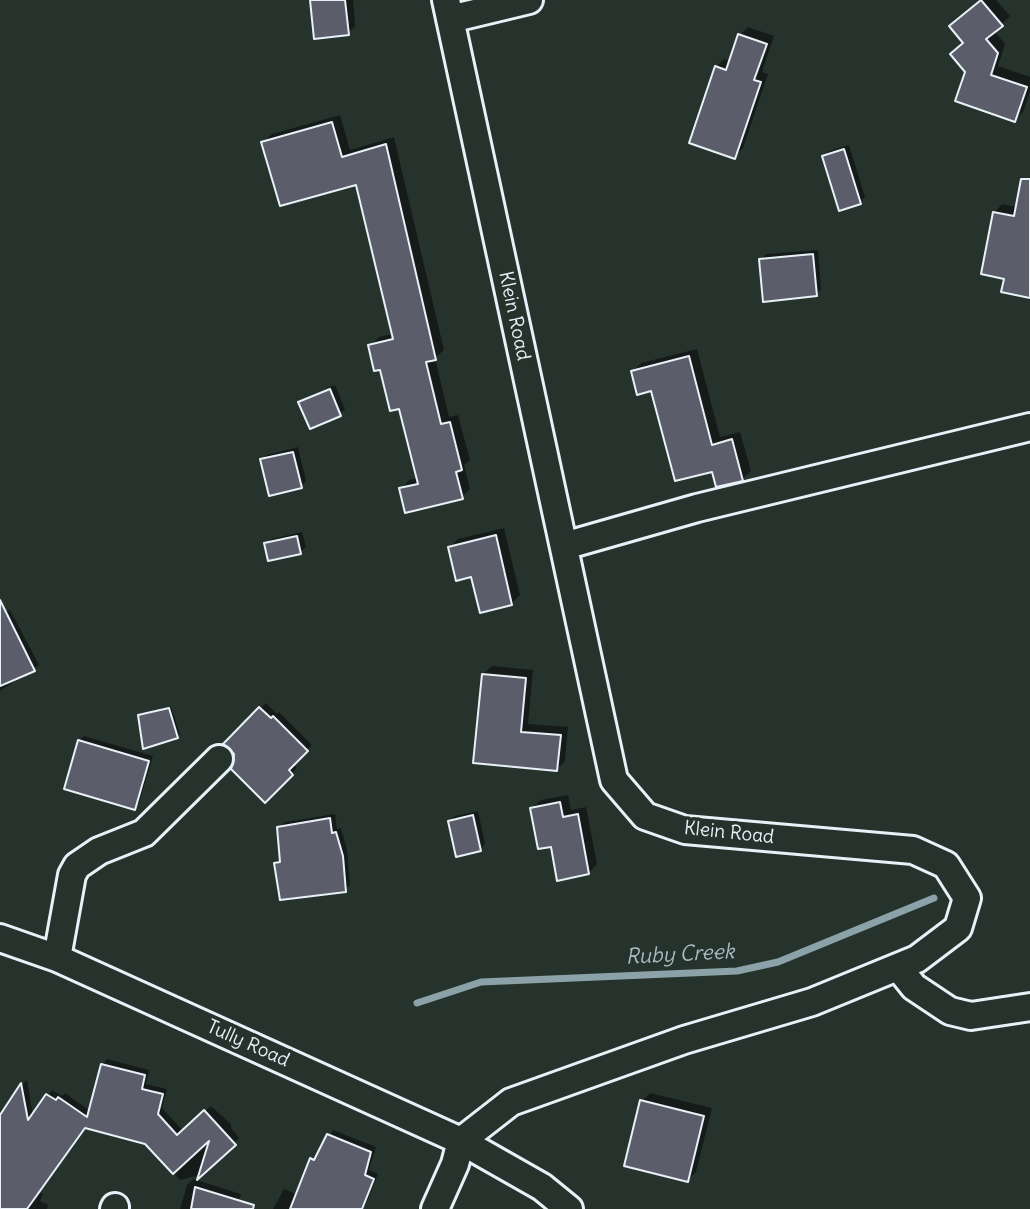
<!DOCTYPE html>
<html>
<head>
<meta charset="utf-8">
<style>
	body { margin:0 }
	canvas { display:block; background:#26332d }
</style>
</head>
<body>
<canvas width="1030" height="1209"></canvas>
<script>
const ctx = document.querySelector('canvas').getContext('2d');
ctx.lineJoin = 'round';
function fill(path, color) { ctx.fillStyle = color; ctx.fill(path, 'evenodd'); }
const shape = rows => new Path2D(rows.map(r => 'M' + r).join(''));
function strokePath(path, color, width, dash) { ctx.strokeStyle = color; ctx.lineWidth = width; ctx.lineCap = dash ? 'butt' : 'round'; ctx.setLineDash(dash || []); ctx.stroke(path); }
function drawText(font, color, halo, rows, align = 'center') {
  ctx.font = font + ' Delius,sans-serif'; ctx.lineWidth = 7; ctx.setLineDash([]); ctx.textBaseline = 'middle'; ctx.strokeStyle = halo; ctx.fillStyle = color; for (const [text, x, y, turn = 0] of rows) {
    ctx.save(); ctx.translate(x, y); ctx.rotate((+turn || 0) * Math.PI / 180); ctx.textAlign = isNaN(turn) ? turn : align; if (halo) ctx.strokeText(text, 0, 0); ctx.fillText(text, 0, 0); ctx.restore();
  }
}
fill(shape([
	[312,0,353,0,355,26,348,33],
	[982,0,996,0,1010,16,994,31,1005,44,998,66,1030,77,1030,92,1023,112,1015,120,967,72,960,18],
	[748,27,774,36,762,72,768,74,743,148,735,157,716,67,724,59,731,61,740,35],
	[340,115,350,150,394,137,444,350,435,358,449,417,458,415,470,460,464,465,470,489,462,497,401,489,409,480,418,478,400,407,370,346,379,337,393,334,357,183,263,142,272,134],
	[849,145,865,197,860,202,824,156,829,151],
	[1030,200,1030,294,1006,277,994,213,1002,204,1017,207],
	[818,250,821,289,816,295,761,260,766,254],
	[697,349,720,437,740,432,751,471,742,479,713,470,653,389,633,371,641,363],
	[335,385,345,409,340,414,300,402],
	[298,447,306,481,301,486,262,460,267,455],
	[504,528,520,595,512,603,472,575,450,547,458,539],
	[302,532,306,547,300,552,266,544,271,539],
	[10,610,39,665,0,691,0,614],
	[492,666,533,670,528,724,568,727,565,761,557,769,475,761,483,674],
	[266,703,277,714,279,712,312,745,293,764,297,768,265,800,236,754,226,744],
	[171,707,180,734,177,736,140,716],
	[84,736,153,756,139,803,134,808,79,741],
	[568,795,571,810,586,807,597,864,589,873,552,845,532,808,541,800],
	[478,811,485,844,480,850,449,821,455,816],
	[335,814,337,829,341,828,347,850,350,885,345,890,276,864,282,858,279,828,285,822],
	[107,1059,149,1070,146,1084,167,1089,162,1108,183,1131,211,1106,231,1124,231,1128,239,1138,200,1175,180,1180,146,1142,86,1126,38,1192,43,1194,40,1201,48,1205,47,1209,0,1209,0,1121,23,1084,27,1080,33,1116,52,1090,62,1096,65,1093,90,1111,102,1065],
	[650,1093,712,1108,696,1172,688,1180,642,1101],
	[333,1130,376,1147,369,1170,378,1174,366,1204,361,1209,273,1209,284,1189,298,1195,312,1159,318,1155],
	[193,1179,241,1194,237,1209,180,1209,187,1185]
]), '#0007');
strokePath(shape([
	[417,1003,481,982,737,971,778,962,934,898]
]), '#8aa2a8', 7);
const building = shape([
	[310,0,345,0,349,35,314,39,310,0],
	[981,0,1003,26,986,39,998,53,991,75,1027,87,1015,122,955,101,965,72,950,54,963,43,949,26,981,0],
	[738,34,767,44,754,80,761,82,735,159,689,143,715,66,726,70,738,34],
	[332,122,342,157,386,144,436,360,426,362,441,424,450,422,462,470,456,472,463,499,405,513,399,488,418,484,399,409,390,411,380,370,374,371,368,345,393,339,356,185,280,206,261,142,332,122],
	[844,149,861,204,839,211,822,156,844,149],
	[1021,179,1030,179,1030,298,1001,292,1004,279,981,274,993,212,1014,216,1021,179],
	[813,254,817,296,763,302,759,259,813,254],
	[689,356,712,445,732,439,743,481,716,487,712,472,675,481,651,391,637,395,631,371,689,356],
	[330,389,341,416,310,429,298,402,330,389],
	[293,452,302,488,269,496,260,459,293,452],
	[496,535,512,605,480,613,471,577,456,581,448,547,496,535],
	[297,536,301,554,268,561,264,543,297,536],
	[0,600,35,671,0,686,0,600],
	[482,674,526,678,521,732,561,735,557,771,473,763,482,674],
	[259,707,271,718,273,716,308,751,289,770,293,775,265,803,231,769,234,754,223,744,259,707],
	[169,708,178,738,143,749,138,715,169,708],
	[78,740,149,761,135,810,64,789,78,740],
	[560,802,563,817,578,814,589,874,557,881,551,847,538,849,530,808,560,802],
	[473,815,481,851,456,857,448,821,473,815],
	[330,818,332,833,336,832,343,856,346,892,280,900,274,863,280,862,277,827,330,818],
	[101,1064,145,1075,142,1089,163,1094,158,1114,177,1135,204,1110,236,1145,197,1180,209,1141,173,1174,145,1144,85,1128,27,1209,0,1209,0,1115,21,1083,28,1120,46,1094,56,1100,58,1097,87,1117,101,1064],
	[640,1100,704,1116,688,1182,624,1166,640,1100],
	[327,1134,371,1152,365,1175,374,1179,362,1209,290,1209,310,1158,314,1160,327,1134],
	[195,1187,254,1205,253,1209,191,1209,195,1187]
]);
fill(building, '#5c5d6a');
strokePath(building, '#e8f1f8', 2);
const minor = shape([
	[450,19,529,0],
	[564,546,697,508,1030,427],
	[0,938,57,958,461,1141,542,1187,569,1209],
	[57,958,72,875,77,866,99,851,144,833,219,759],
	[898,967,914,987,950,1011,971,1016,1030,1007],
	[114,1209,115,1207],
	[435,1209,455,1164,461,1141,511,1102,684,1040,812,1002,917,959,958,928,967,898,946,865,913,850,685,830,645,816,614,780,446,0]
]);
strokePath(minor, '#e8f1f8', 32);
strokePath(minor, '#26332d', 26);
drawText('19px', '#e8f1f8', '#26332d', [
	["Klein Road",514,316,78],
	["Klein Road",729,833,6],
	["Tully Road",248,1044,24]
]);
drawText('italic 21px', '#aabcc3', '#26332d', [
	["Ruby Creek",680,955,-3]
]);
</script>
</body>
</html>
